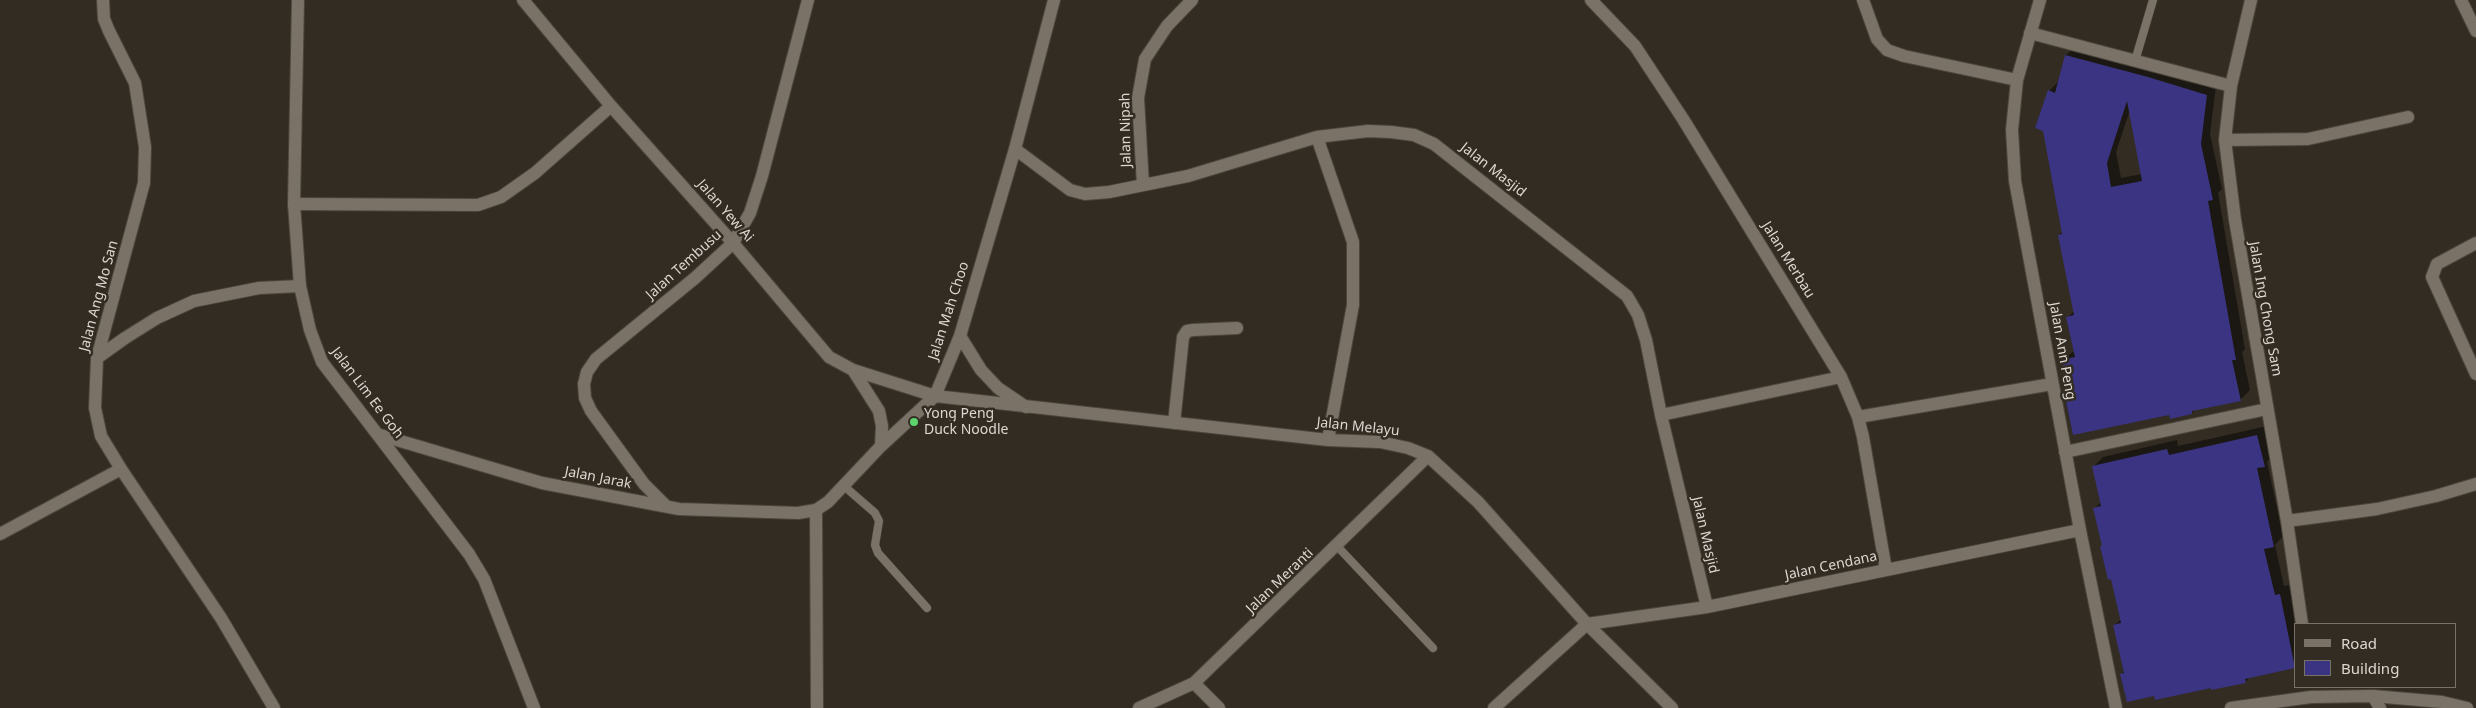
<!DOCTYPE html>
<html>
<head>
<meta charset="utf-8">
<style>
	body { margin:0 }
	#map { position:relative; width:2476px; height:708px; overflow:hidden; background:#332c22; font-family:"Noto Sans",sans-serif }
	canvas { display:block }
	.legend { position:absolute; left:2294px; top:623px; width:162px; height:65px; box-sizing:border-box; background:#332c22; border:1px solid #777168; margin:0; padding:6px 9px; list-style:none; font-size:15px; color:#dcd8d1 }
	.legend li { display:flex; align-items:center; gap:10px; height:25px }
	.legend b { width:25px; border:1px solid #777168 }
</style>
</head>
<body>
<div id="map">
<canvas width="2476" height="708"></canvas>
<ul class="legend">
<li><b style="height:6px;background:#7a7266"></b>Road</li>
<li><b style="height:14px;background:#3a3482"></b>Building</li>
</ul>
</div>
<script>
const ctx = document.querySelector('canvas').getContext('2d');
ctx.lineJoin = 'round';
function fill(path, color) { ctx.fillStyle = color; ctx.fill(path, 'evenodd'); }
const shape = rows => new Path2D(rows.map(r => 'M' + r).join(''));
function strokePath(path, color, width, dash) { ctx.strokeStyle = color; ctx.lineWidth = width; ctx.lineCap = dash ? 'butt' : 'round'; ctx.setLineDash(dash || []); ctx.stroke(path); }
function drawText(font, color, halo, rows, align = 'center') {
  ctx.font = font + ' "Noto Sans",sans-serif'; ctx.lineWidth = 5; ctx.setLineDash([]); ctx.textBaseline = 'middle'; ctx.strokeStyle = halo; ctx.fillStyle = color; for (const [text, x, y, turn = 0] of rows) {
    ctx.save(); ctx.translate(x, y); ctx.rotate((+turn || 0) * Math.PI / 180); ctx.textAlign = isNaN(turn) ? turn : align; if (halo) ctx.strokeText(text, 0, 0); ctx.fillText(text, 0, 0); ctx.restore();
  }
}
fill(shape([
	[2076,46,2216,86,2210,134,2222,189,2218,193,2245,349,2242,352,2250,390,2240,400,2195,409,2192,413,2170,413,2067,397,2070,393,2063,360,2075,350,2068,317,2074,311,2059,235,2063,231,2049,91,2059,81,2066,55],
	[2130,110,2142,174,2121,178,2116,152],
	[2267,426,2273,456,2267,462,2283,536,2275,545,2284,586,2289,585,2298,624,2295,624,2295,667,2250,677,2245,682,2155,695,2122,674,2124,671,2114,626,2122,618,2095,508,2102,501,2094,466,2103,457,2177,440,2178,446]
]), '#0007');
fill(shape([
	[2065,55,2148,77,2207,95,2201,144,2213,200,2208,201,2236,360,2232,360,2241,401,2192,411,2192,414,2170,419,2169,415,2073,435,2065,396,2069,395,2062,360,2075,357,2066,317,2074,315,2058,235,2062,234,2043,131,2035,128,2048,90,2055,93],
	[2127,101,2142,181,2111,187,2107,163],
	[2257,435,2265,467,2257,468,2274,547,2264,549,2275,595,2280,594,2295,668,2245,679,2246,683,2211,690,2211,688,2155,700,2154,696,2127,702,2120,674,2124,673,2113,625,2121,623,2111,579,2108,580,2100,546,2102,546,2093,508,2101,506,2092,466,2167,449,2169,455]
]), '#3a3482');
const service = shape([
	[2135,61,2153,0],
	[844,486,875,513,879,521,875,545,878,553,927,608],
	[1337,546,1433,648]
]);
const minor = shape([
	[103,0,104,19,109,31,135,83,145,147,144,183,97,358,95,408,101,436,121,469,221,618,274,708],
	[523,0,611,106,733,243,829,357,853,370,935,396,1328,440,1380,442,1408,448,1428,456,1478,502,1587,624,1672,708],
	[1591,0,1635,46,1683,119,1841,377,1858,417,1863,437,1886,570],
	[1863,0,1877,39,1887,50,1904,56,2017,80],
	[2040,0,2017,80,2012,130,2015,181,2080,530,2116,708],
	[2251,0,2231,86,2225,140,2235,220,2287,521,2302,624],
	[2461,0,2476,31],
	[2030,33,2231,86],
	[1317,137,1353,242,1353,305,1328,440],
	[2225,140,2308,139,2408,117],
	[1015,149,1070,190,1085,194,1109,192,1188,176,1317,137,1368,131,1391,132,1414,135,1434,144,1627,296,1638,315,1646,340,1661,415,1707,607],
	[1143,185,1138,98,1145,59,1167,26,1192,0],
	[294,204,478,205,501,197,535,173,611,106],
	[2476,243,2437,264,2432,277,2476,374],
	[960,336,981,370,998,388,1026,407],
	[97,358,125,338,157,318,194,301,259,288,300,286],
	[853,370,879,411,882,426,881,446],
	[1661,415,1841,377],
	[1858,417,2052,384],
	[1174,423,1183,337,1187,331,1193,330,1237,328],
	[380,435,542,483,679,509,798,513,816,510,828,502,881,446,935,396,960,336,1015,149,1054,0],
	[2065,452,2267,409],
	[666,506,644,484,591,411,585,398,584,384,587,372,596,359,695,278,733,243,750,213,762,176,808,0],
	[816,510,817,708],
	[2287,521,2377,509,2436,496,2476,484],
	[0,534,121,469],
	[1194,683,1219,708],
	[2373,696,2380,708],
	[1139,708,1194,683,1428,456],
	[1494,708,1587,624,1707,607,2080,530]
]);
const tertiary = shape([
	[298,0,294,204,300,286,310,330,322,362,469,554,484,579,534,708],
	[2231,708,2311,697,2373,696,2442,702,2467,708]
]);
strokePath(service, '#4c473e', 9);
strokePath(minor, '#4c473e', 14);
strokePath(tertiary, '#4c473e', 14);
strokePath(service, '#7a7266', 8);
strokePath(minor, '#7a7266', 12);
strokePath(tertiary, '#7a7266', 12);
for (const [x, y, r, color] of [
	[914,422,5,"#5dd56d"]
]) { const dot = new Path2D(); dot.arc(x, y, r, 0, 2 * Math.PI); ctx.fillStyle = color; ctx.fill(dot); strokePath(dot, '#332c22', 2); }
drawText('14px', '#dcd8d1', '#332c22', [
	["Jalan Nipah",1126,130,-91],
	["Jalan Masjid",1493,170,38],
	["Jalan Yew Ai",725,211,49],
	["Jalan Merbau",1788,260,58],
	["Jalan Tembusu",684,265,-42],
	["Jalan Ang Mo San",99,296,-75],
	["Jalan Ing Chong Sam",2265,309,80],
	["Jalan Mah Choo",949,311,-72],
	["Jalan Ann Peng",2062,351,80],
	["Jalan Lim Ee Goh",367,393,53],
	["Jalan Melayu",1358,427,6],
	["Jalan Jarak",598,478,11],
	["Jalan Masjid",1705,535,77],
	["Jalan Cendana",1831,566,-12],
	["Jalan Meranti",1280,581,-44]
]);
drawText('14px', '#dcd8d1', '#332c22', [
	["Yong Peng",924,414],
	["Duck Noodle",924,430]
], 'left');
</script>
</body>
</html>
